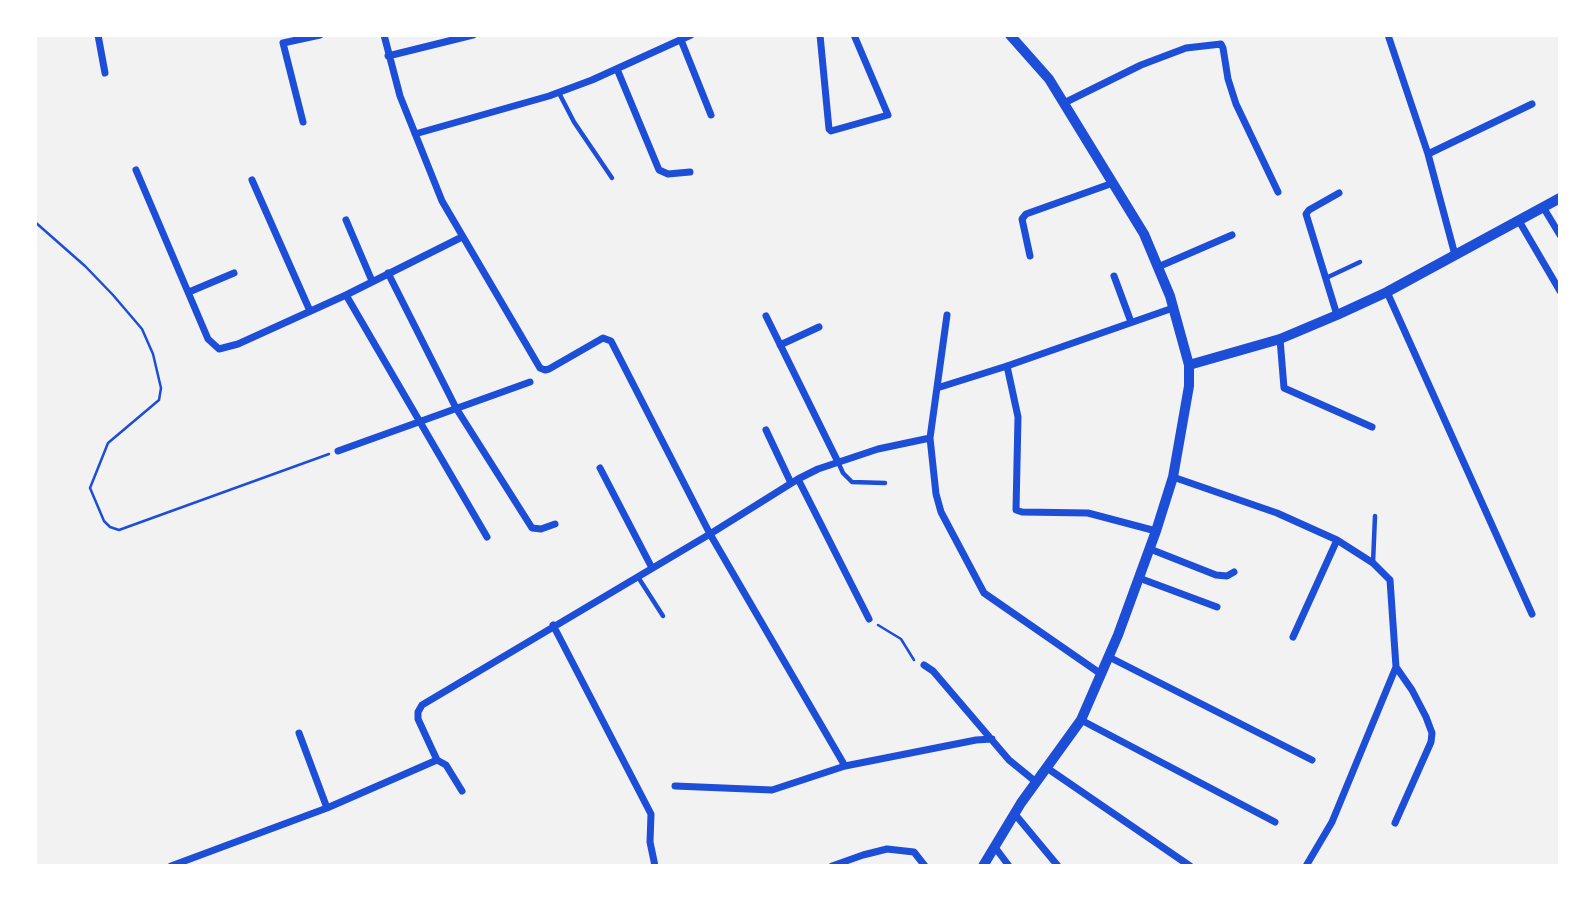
<!DOCTYPE html>
<html>
<head>
<meta charset="utf-8">
<style>
	body { margin:0 }
	#map { position:relative; width:1595px; height:901px; overflow:hidden; background:#f2f2f2; font-family:"DejaVu Sans",sans-serif }
	canvas { display:block }
	.frame { position:absolute; inset:0; border:37px solid #fff; pointer-events:none }
</style>
</head>
<body>
<div id="map">
<canvas width="1595" height="901"></canvas>
<div class="frame"></div>
</div>
<script>
const ctx = document.querySelector('canvas').getContext('2d');
ctx.lineJoin = 'round';
const shape = rows => new Path2D(rows.map(r => 'M' + r).join(''));
function strokePath(path, color, width, dash) { ctx.strokeStyle = color; ctx.lineWidth = width; ctx.lineCap = dash ? 'butt' : 'round'; ctx.setLineDash(dash || []); ctx.stroke(path); }
strokePath(shape([
	[35,222,85,266,113,295,142,329,153,354,161,388,159,400,108,443,90,488,104,521,110,527,119,530,329,454],
	[878,625,901,639,914,660]
]), '#1d4ed8', 2.5);
strokePath(shape([
	[559,93,574,122,612,178],
	[1326,278,1360,262],
	[838,462,843,473,852,482,885,483],
	[1373,563,1375,516],
	[638,577,663,616]
]), '#1d4ed8', 4.5);
strokePath(shape([
	[98,35,105,73],
	[384,35,400,96,442,201,540,368,545,370,549,369,603,338,611,341,710,534,845,766],
	[820,35,829,129,831,131,888,115,854,35],
	[1388,35,1428,154,1455,255],
	[681,40,711,115],
	[388,56,473,35],
	[617,69,659,170,668,174,690,172],
	[1064,103,1141,65,1186,48,1221,44,1223,48,1228,79,1236,104,1278,192],
	[303,122,283,43,320,35],
	[415,134,549,96,592,80,691,35],
	[1428,154,1532,104],
	[136,170,208,339,219,349,238,344,346,295,462,237],
	[252,180,310,311],
	[1543,207,1560,235],
	[346,220,372,281],
	[1519,221,1560,291],
	[1030,256,1022,219,1026,214,1113,183],
	[1158,267,1232,235],
	[388,273,456,408,532,528,541,529,555,524],
	[1114,276,1131,322],
	[189,292,234,273],
	[1387,292,1532,614],
	[346,295,487,537],
	[947,315,930,438,936,494,941,512,984,593,1101,674],
	[1337,315,1306,214,1309,210,1339,193],
	[766,316,838,462],
	[1280,339,1284,388,1372,427],
	[780,345,819,327],
	[1007,366,1018,417,1016,510,1022,512,1088,513,1156,531],
	[937,388,1007,366,1173,308],
	[766,430,791,483],
	[338,451,530,382],
	[600,468,652,568],
	[1173,477,1277,513,1337,540,1373,563,1390,580,1396,667,1332,822,1306,866],
	[798,479,869,619],
	[1150,549,1216,575,1227,576,1234,572],
	[1139,578,1217,607],
	[553,625,651,814,650,842,655,866],
	[1293,637,1337,540],
	[1109,657,1312,760],
	[924,665,933,671,1009,760,1036,782],
	[1081,720,1275,822],
	[299,733,327,808],
	[1047,768,1190,866],
	[675,786,772,790,845,766,976,740,992,739],
	[462,791,446,765,437,760,418,719,418,712,422,705,710,534,798,479,818,469,878,449,930,438],
	[1014,813,1058,866],
	[1395,823,1431,742,1432,733,1426,717,1412,690,1396,667],
	[994,846,1009,866],
	[171,866,327,808,437,760],
	[832,866,863,855,887,849,914,852,925,866]
]), '#1d4ed8', 7);
strokePath(shape([
	[1189,365,1280,339,1337,315,1387,292,1560,198],
	[983,866,1021,803,1081,720,1118,635,1156,531,1173,477,1189,386,1189,365,1170,296,1144,234,1049,79,1010,35]
]), '#1d4ed8', 10);
</script>
</body>
</html>
